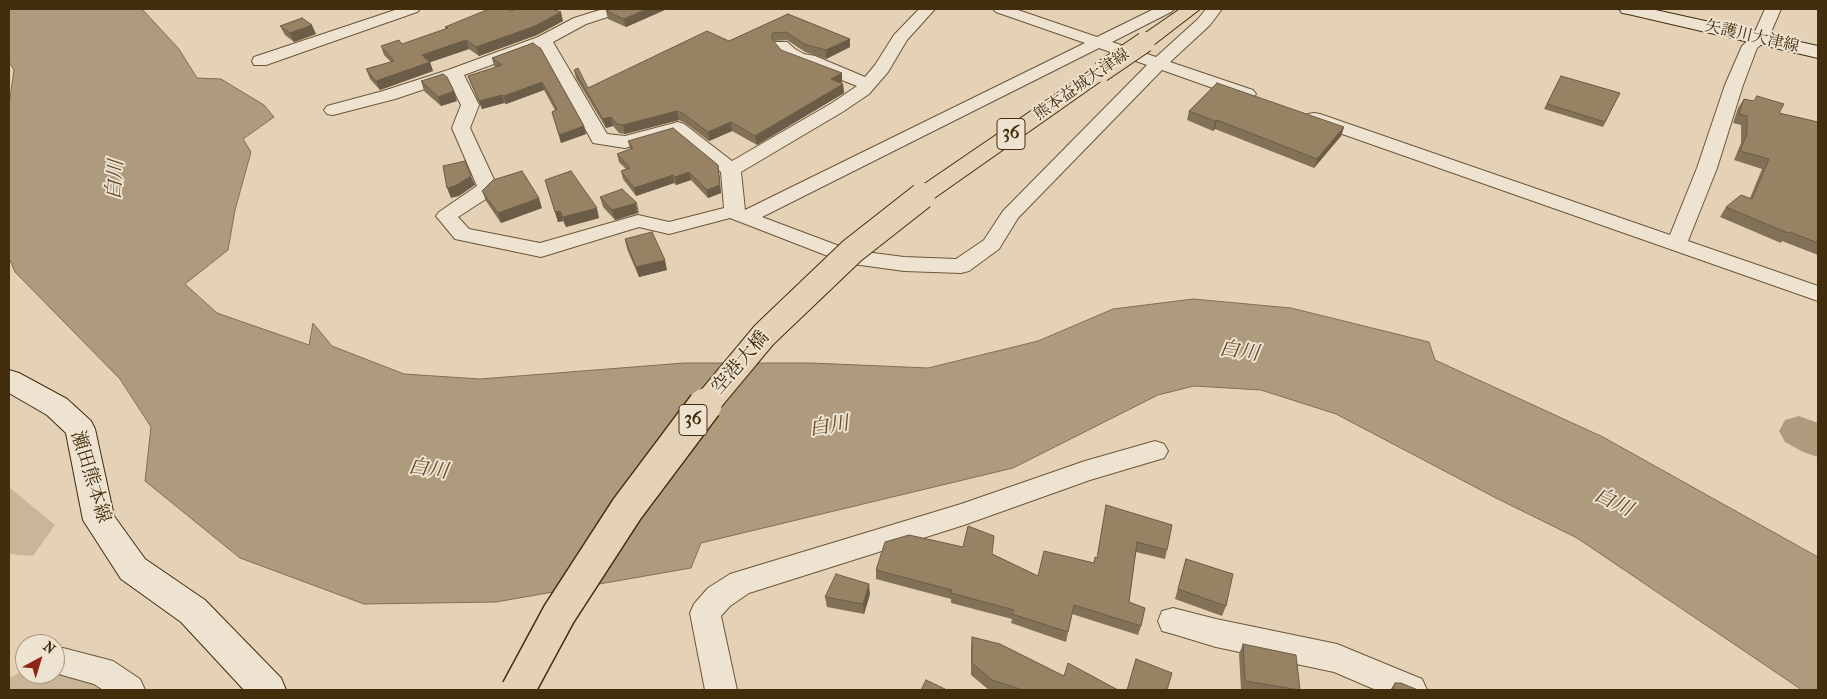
<!DOCTYPE html>
<html>
<head>
<meta charset="utf-8">
<style>
	body { margin:0 }
	#map { position:relative; width:1827px; height:699px; overflow:hidden; background:#e5d2b6; font-family:"IM FELL French Canon",serif }
	canvas { display:block }
	.frame { position:absolute; inset:0; border:10px solid #422d0c; pointer-events:none }
	.north { position:absolute; left:15px; top:634px; width:50px; height:50px; box-sizing:border-box; background:#eee2d0; border:1px solid #a99a82; border-radius:50%; rotate:39deg; font-size:14px; font-weight:700; line-height:20px; text-align:center; color:#422d0c }
	.north::after { content:''; display:block; margin:auto; width:18px; height:22px; background:#8f2418; clip-path:polygon(50% 0,100% 100%,50% 72%,0 100%) }
</style>
</head>
<body>
<div id="map">
<canvas width="1827" height="699"></canvas>
<div class="frame"></div>
<div class="north">N</div>
</div>
<script>
const ctx = document.querySelector('canvas').getContext('2d');
ctx.lineJoin = 'round';
function fill(path, color) { ctx.fillStyle = color; ctx.fill(path, 'evenodd'); }
const shape = rows => new Path2D(rows.map(r => 'M' + r).join(''));
function strokePath(path, color, width, dash) { ctx.strokeStyle = color; ctx.lineWidth = width; ctx.lineCap = dash ? 'butt' : 'round'; ctx.setLineDash(dash || []); ctx.stroke(path); }
function drawText(font, color, halo, rows, align = 'center') {
  ctx.font = font + ' "IM FELL French Canon","Noto Serif JP",serif'; ctx.lineWidth = 4; ctx.setLineDash([]); ctx.textBaseline = 'middle'; ctx.strokeStyle = halo; ctx.fillStyle = color; for (const [text, x, y, turn = 0] of rows) {
    ctx.save(); ctx.translate(x, y); ctx.rotate((+turn || 0) * Math.PI / 180); ctx.textAlign = isNaN(turn) ? turn : align; if (halo) ctx.strokeText(text, 0, 0); ctx.fillText(text, 0, 0); ctx.restore();
  }
}
fill(shape([
	[9,487,55,525,33,556,9,554],
	[55,664,102,671,113,690,9,690,9,678,25,670,25,674,55,674]
]), '#c9b699');
const water = shape([
	[9,9,142,9,179,49,197,78,221,79,264,105,274,117,243,139,251,152,235,210,228,250,185,284,217,313,309,345,313,323,332,346,404,374,480,379,684,363,812,363,928,368,1038,341,1113,309,1193,299,1291,308,1429,342,1435,360,1603,437,1818,557,1818,690,1802,690,1577,538,1494,497,1336,414,1261,390,1194,386,1158,395,1013,468,701,543,691,568,496,602,364,604,240,558,145,481,151,427,120,379,15,272,9,258,9,105,14,70,9,62,9,9]
]);
fill(water, '#ae9a7c');
strokePath(water, '#836e4f', 1);
fill(shape([
	[1799,416,1818,423,1818,457,1803,452,1785,442,1779,431,1785,420,1799,416]
]), '#ae9a7c');
const minor = shape([
	[398,9,420,9,417,12,266,65,254,65,252,61,254,57,398,9],
	[603,9,626,9,623,12,586,24,553,42,607,134,625,136,678,122,684,124,732,161,832,103,857,86,783,57,773,45,775,42,787,42,795,49,804,54,815,56,865,77,875,65,894,35,919,9,935,9,907,40,888,72,869,94,844,111,741,172,745,210,1085,43,996,12,993,9,1015,9,1097,37,1154,9,1174,9,1171,12,1112,42,1156,57,1198,19,1206,9,1222,9,1210,25,1170,62,1253,90,1256,94,1253,98,1247,99,1241,98,1162,70,1018,218,999,249,969,271,961,273,904,271,846,263,730,218,669,234,639,227,541,257,455,239,436,216,439,212,477,186,452,128,461,105,449,81,395,99,333,115,327,114,324,110,327,106,383,91,448,70,538,37,574,18,603,9],
	[540,47,593,143,625,148,675,134,721,172,724,208,669,222,638,215,540,243,469,229,458,217,489,197,497,186,470,128,479,105,464,75,540,47],
	[1099,48,1147,65,1003,211,984,240,956,259,904,257,850,250,762,217,1099,48],
	[1765,9,1781,9,1768,39,1757,48,1743,85,1717,168,1688,241,1818,286,1818,301,1308,122,1305,118,1308,114,1314,113,1320,114,1670,235,1697,168,1725,85,1742,46,1753,36,1765,9],
	[1155,441,1164,444,1168,451,1164,458,1090,480,964,525,749,593,730,606,721,616,737,690,705,690,690,613,694,604,708,588,730,574,961,504,1085,461,1155,441],
	[1173,608,1216,619,1337,644,1422,679,1427,690,1376,690,1334,672,1216,647,1173,634,1162,631,1158,621,1162,611,1173,608],
	[63,648,113,661,140,679,145,690,103,690,94,684,55,673,55,651,63,648]
]);
const secondary = shape([
	[1619,9,1651,9,1818,46,1818,58,1628,14,1622,13,1619,9],
	[9,370,19,373,67,399,91,421,95,429,114,516,145,559,205,600,281,678,286,690,244,690,181,622,121,579,83,520,66,433,47,415,9,393,9,370]
]);
const primary = shape([
	[1180,9,1200,9,1152,46,1145,48,1138,46,1136,42,1138,38,1180,9],
	[1101,66,1108,68,1111,72,1108,76,930,201,922,203,914,201,910,196,914,191,1094,68,1101,66]
]);
strokePath(minor, '#6b5636', 2);
strokePath(secondary, '#422d0c', 2);
strokePath(primary, '#422d0c', 2);
fill(minor, '#eee2d0');
fill(secondary, '#eee2d0');
fill(primary, '#e5d2b6');
const primaryBridgeFar2 = shape([
	[1101,72,1145,42]
]);
const primaryBridgeFar1 = shape([
	[704,407,764,335,852,251,922,196]
]);
const primaryBridge = shape([
	[518,690,559,614,627,509,705,405]
]);
strokePath(primaryBridgeFar2, '#422d0c', 22, []);
strokePath(primaryBridgeFar1, '#422d0c', 28, []);
strokePath(primaryBridge, '#422d0c', 36, []);
strokePath(primaryBridgeFar2, '#e5d2b6', 20);
strokePath(primaryBridgeFar1, '#e5d2b6', 26);
strokePath(primaryBridge, '#e5d2b6', 33);
fill(shape([
	[667,9,626,27,608,19,606,11],
	[788,14,850,39,850,47,826,59,805,52,787,40,773,41,781,50,842,82,841,83,843,84,844,93,757,145,732,131,709,141,685,123,679,120,625,134,619,133,613,126,606,128,576,78,574,70,588,88,729,41],
	[563,21,537,35,479,56,469,49,430,62,433,71,380,90,370,79,366,69,391,62,384,55,381,46,402,44,446,29,445,27],
	[280,26,316,34,294,42,285,35],
	[533,43,584,126,586,134,561,143,552,112,555,110,544,90,506,104,504,103,482,109,471,84,468,76,496,67,494,66,492,58],
	[1561,76,1620,93,1603,127,1544,109],
	[421,81,457,101,441,106,424,91],
	[1744,99,1779,113,1818,122,1818,255,1782,241,1781,243,1720,217,1726,207,1750,198,1762,169,1734,160,1741,143,1741,125,1733,123,1738,108],
	[1189,111,1344,127,1341,136,1314,168,1215,129,1213,131,1187,120],
	[628,141,718,165,721,193,708,198,691,180,676,185,674,183,636,196,623,179,621,171,626,169,619,162,617,154,630,149],
	[545,180,599,218,566,227,563,221,558,222],
	[482,191,542,208,501,223,486,201],
	[600,197,637,203,639,213,615,220,603,207],
	[625,239,667,270,639,277,627,249],
	[1106,505,1167,550,1165,559,1136,552,1129,602,1141,626,1138,635,1072,614,1066,642,1011,623,1012,619,951,603,951,599,876,579,876,570,992,554,1038,576,1093,563,1097,558],
	[1186,559,1226,606,1222,616,1175,599],
	[870,594,864,614,827,607,825,597],
	[972,637,1064,676,1118,690,989,690,971,675,971,649],
	[1243,644,1300,690,1241,690,1239,654],
	[1395,683,1418,690,1390,690]
]), '#827156');
fill(shape([
	[647,9,667,9,626,27,624,19],
	[561,12,563,21,537,35,479,56,476,47],
	[312,25,316,34,294,42,290,33],
	[850,39,850,47,826,59,826,50],
	[466,40,469,49,425,64,422,55],
	[430,62,433,71,380,90,376,81],
	[842,73,842,82,831,87,831,79],
	[542,82,544,90,506,104,504,96],
	[843,84,844,93,757,145,755,136],
	[454,91,457,101,441,106,438,97],
	[502,95,504,103,482,109,479,101],
	[677,111,679,120,625,134,623,125],
	[611,117,613,126,606,128,603,119],
	[1217,120,1215,129,1213,131,1215,121],
	[731,122,732,131,709,141,708,132],
	[584,126,586,134,561,143,559,135],
	[1344,127,1341,136,1314,168,1317,159],
	[718,165,721,193,708,198,707,190],
	[689,172,691,180,676,185,675,177],
	[673,175,674,183,636,196,634,188],
	[471,176,475,185,459,196,451,198,447,188],
	[539,198,542,208,501,223,498,213],
	[635,203,637,213,615,220,612,210],
	[597,208,599,218,566,227,563,217],
	[560,211,563,221,558,222,555,212],
	[665,260,667,270,639,277,636,267],
	[869,584,870,594,864,614,863,604]
]), '#6a5c46');
const building = shape([
	[489,9,506,9,511,11,516,9,552,9,561,12,535,26,476,47,466,40,422,55,430,62,376,81,366,69,394,61,381,46,399,40,402,44,448,28,445,27,489,9],
	[612,9,647,9,624,19,606,11,612,9],
	[788,14,850,39,826,50,804,44,786,32,773,33,771,38,781,50,842,73,831,79,843,84,755,136,731,122,708,132,684,114,677,111,623,125,617,124,611,117,603,119,574,70,578,68,588,88,707,31,729,41,788,14],
	[302,18,312,25,290,33,280,26,302,18],
	[533,43,541,49,584,126,559,135,552,112,557,109,542,82,504,96,502,95,479,101,468,76,502,65,492,58,533,43],
	[443,74,447,77,454,91,438,97,421,81,443,74],
	[1561,76,1620,93,1605,122,1547,104,1561,76],
	[1217,83,1344,127,1317,159,1217,120,1215,121,1189,111,1217,83],
	[1757,96,1784,104,1779,113,1818,122,1818,243,1790,232,1788,233,1726,207,1741,195,1752,199,1769,159,1740,151,1747,134,1747,116,1739,114,1744,99,1754,101,1757,96],
	[673,128,718,165,720,185,707,190,689,172,675,177,673,175,634,188,621,171,630,168,617,154,633,148,628,141,673,128],
	[465,161,471,176,455,186,447,188,443,166,465,161],
	[522,171,539,198,498,213,482,191,493,180,522,171],
	[571,171,597,208,563,217,560,211,555,212,545,180,571,171],
	[622,189,637,203,612,210,600,197,622,189],
	[652,232,665,260,636,267,625,239,652,232],
	[1106,505,1172,525,1167,550,1137,542,1129,602,1145,608,1141,626,1074,605,1068,632,1012,614,1014,610,951,593,952,590,876,570,885,542,909,535,963,547,968,526,994,536,992,554,1038,576,1044,551,1094,563,1095,557,1097,558,1106,505],
	[1186,559,1233,574,1226,606,1178,589,1186,559],
	[836,574,869,584,863,604,825,597,836,574],
	[972,637,1000,644,1064,676,1068,663,1118,690,1023,690,992,680,972,663,972,637],
	[1243,644,1296,655,1300,690,1245,681,1243,644],
	[1136,659,1172,673,1167,690,1127,690,1136,659],
	[926,680,945,689,944,690,921,690,926,680],
	[1395,683,1401,683,1418,690,1393,690,1395,683]
]);
fill(building, '#978364');
strokePath(building, '#6a5c46', 1);
drawText('16px', '#422d0c', '#eee2d0', [
	["矢護川大津線",1752,37,13],
	["熊本益城大津線",1082,85,-35]
]);
for (const [x, y, w] of [
	[1011,134,28],
	[693,420,28]
]) { const box = new Path2D(); box.roundRect(x - w / 2, y - 15.5, w, 31, 4); ctx.fillStyle = '#eee2d0'; ctx.fill(box); strokePath(box, '#422d0c', 1); }
drawText('bold 18px', '#422d0c', null, [
	["36",1011,134],
	["36",693,420]
]);
drawText('19px', '#422d0c', '#eee2d0', [
	["空港大橋",741,363,-49],
	["瀬田熊本線",90,477,73]
]);
drawText('italic 20px', '#5d4828', '#eee2d0', [
	["白川",116,180,-86],
	["白川",1239,352,8],
	["白川",829,427,-9],
	["白川",428,470,8],
	["白川",1613,503,26]
]);
</script>
</body>
</html>
